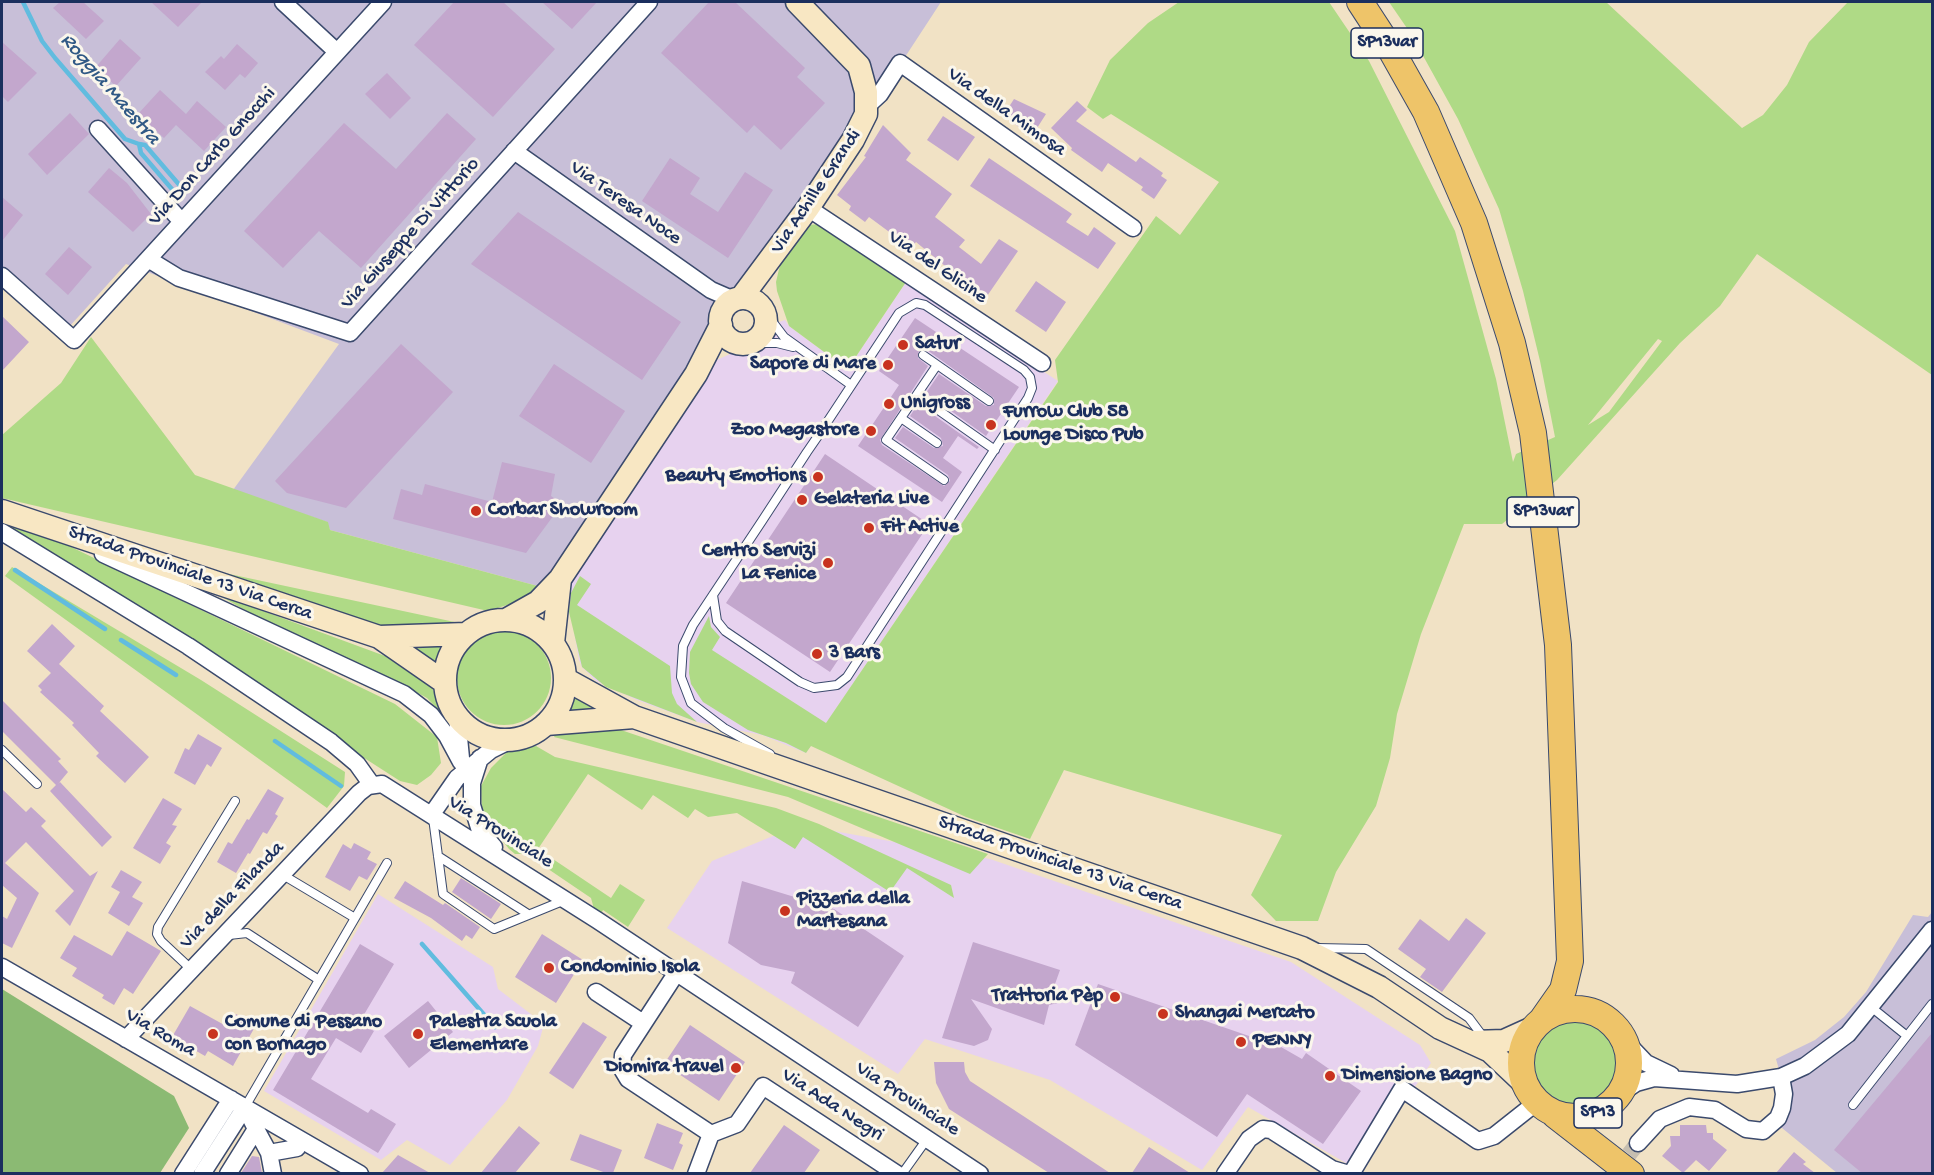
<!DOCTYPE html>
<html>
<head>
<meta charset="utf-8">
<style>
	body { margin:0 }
	#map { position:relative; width:1934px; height:1175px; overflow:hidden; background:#f1e2c5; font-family:"Gochi Hand",sans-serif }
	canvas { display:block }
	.frame { position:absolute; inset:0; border:3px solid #1b2f5e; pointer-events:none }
</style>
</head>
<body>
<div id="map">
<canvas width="1934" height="1175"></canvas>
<div class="frame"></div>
</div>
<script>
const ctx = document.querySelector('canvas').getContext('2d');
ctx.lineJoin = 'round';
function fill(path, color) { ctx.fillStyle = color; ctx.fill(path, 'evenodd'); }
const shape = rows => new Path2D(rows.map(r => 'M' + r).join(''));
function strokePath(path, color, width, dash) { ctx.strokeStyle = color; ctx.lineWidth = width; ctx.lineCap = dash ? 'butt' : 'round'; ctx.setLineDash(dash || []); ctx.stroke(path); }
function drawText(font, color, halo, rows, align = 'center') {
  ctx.font = font + ' "Gochi Hand",sans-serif'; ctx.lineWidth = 6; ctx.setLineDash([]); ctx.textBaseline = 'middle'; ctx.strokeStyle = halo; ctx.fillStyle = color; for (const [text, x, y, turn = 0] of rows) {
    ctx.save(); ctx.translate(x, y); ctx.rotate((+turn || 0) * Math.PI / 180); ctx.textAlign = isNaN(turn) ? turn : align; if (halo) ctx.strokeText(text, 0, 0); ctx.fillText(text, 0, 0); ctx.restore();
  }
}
fill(shape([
	[906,282,1058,381,806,753,762,735,697,722,637,700,596,681,582,667,579,660,565,579,712,362,762,340,770,325,785,320,789,326,839,363,847,364,853,361],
	[800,825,990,859,1291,962,1420,1045,1431,1063,1362,1166,1346,1163,1248,1107,1202,1170,1050,1080,925,1039,898,1074,667,928,712,861],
	[378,894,493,967,498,989,544,1024,538,1046,507,1100,450,1165,407,1140,381,1160,264,1091]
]), '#e7d2ef');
fill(shape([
	[2,2,941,2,807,207,723,304,717,323,545,588,330,530,327,522,233,490,339,344,126,264,69,327,2,267],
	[1932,912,1932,1173,1837,1173,1782,1128,1770,1127,1781,1077,1776,1059,1815,1040,1844,1017,1866,992,1913,915,1928,917]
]), '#c8bfd8');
fill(shape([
	[1179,2,1329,2,1369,61,1455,231,1496,379,1513,462,1516,454,1555,437,1540,361,1523,291,1499,209,1458,119,1411,34,1389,2,1606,2,1742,128,1763,115,1787,85,1809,42,1848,2,1932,2,1932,375,1757,254,1720,306,1680,343,1557,480,1502,524,1464,524,1421,634,1397,714,1390,758,1376,806,1336,872,1318,921,1276,921,1251,895,1282,835,1064,770,1030,839,966,817,811,746,806,753,786,743,748,730,703,702,691,684,689,673,690,652,709,616,711,627,720,637,712,650,826,723,1058,382,1055,360,1156,216,1180,235,1219,182,1111,114,1103,119,1087,107,1110,60,1148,23],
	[1658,339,1662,341,1609,412,1588,425],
	[820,224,906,282,853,361,847,364,839,363,789,326,777,291,776,282,780,265,808,225],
	[91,337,195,475,328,522,330,530,545,588,526,599,488,611,2,498,2,435,61,383],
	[2,525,28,526,395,704,437,737,441,763,431,775,417,785,400,781],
	[12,567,201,680,345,772,344,786,327,808,5,576],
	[215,571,464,624,392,629],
	[580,576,591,584,577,605,670,666,672,693,677,704,697,722,606,687,582,667,569,612,571,593],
	[217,594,385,656,432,688,449,721,427,698,416,692,274,627],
	'457 678a47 47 0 1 1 94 0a47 47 0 1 1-94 0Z',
	[401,645,444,646,436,666],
	[569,689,610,713,564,713],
	[558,729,618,729,988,854,970,874,788,797,554,737],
	[536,746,555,757,776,808,819,824,951,885,954,898,907,868,890,892,803,837,795,849,737,813,708,817,695,809,688,818,653,795,642,810,588,774,538,849,611,898,620,884,645,900,628,927,603,910,601,914,594,909,591,898,526,854,515,854,509,849,482,816,481,786,491,768,507,752,517,748],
	'1532 1063a44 44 0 1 1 88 0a44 44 0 1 1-88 0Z'
]), '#afda86');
fill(shape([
	[2,989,174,1096,189,1128,160,1173,2,1173]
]), '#8bba73');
strokePath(shape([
	[23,2,42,41,55,58,125,139,139,144,141,153,177,195],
	[139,144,145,145,182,188],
	[15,570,105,629],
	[121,640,176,675],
	[275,741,341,786],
	[422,944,495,1027]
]), '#61bcdf', 4.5);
fill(shape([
	[60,2,83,2,104,21,86,39,53,8],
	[151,2,202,2,178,27],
	[454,2,503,2,555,49,493,117,414,45],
	[542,2,597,2,572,29],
	[709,2,735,2,805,68,797,77,825,103,781,150,754,125,747,133,661,53],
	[120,39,141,58,116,86,95,68],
	[2,42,37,73,8,102,2,96],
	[237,44,258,63,245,78,240,74,225,90,205,72,221,56,224,59],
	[387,73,411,98,390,119,365,94],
	[160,90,186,114,197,101,226,127,204,151,176,125,164,138,138,114],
	[1014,99,1046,114,1032,136,1003,116],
	[1077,101,1087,110,1076,121,1136,162,1140,157,1163,173,1161,176,1167,180,1154,199,1141,190,1143,187,1108,163,1102,172,1071,150,1072,148,1051,128],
	[70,113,89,134,47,175,28,154],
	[447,113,476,139,361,268,319,231,283,268,244,231,344,123,396,169],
	[943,116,975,137,958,161,927,140],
	[883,125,911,153,906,160,952,194,935,217,965,240,959,247,981,264,999,239,1018,251,985,299,916,242,911,248,869,217,865,222,849,210,851,206,837,195,866,157,864,156],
	[670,158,700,178,690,194,718,212,745,172,773,190,728,258,642,201],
	[989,158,1072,214,1066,222,1088,236,1094,227,1116,243,1098,269,970,186],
	[109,168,127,183,151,214,133,232,88,192],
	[2,197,23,215,2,241],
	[518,212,681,322,642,380,471,264],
	[69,247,92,267,68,295,45,274],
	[1036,281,1066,302,1046,332,1015,311],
	[2,316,29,342,2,371],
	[915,318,1019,387,986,436,926,393,939,374,986,406,994,405,994,398,927,350,918,352,918,358,928,366,880,440,882,445,944,486,950,481,948,475,895,438,903,427,934,448,943,446,941,438,910,416,918,404,979,447,977,449,958,436,943,458,962,472,942,502,858,446,899,385,879,371],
	[401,344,453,392,346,508,287,493,275,481],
	[554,364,625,411,591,463,519,416],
	[825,454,929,524,830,672,726,603],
	[502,462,555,474,551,496,562,504,526,553,393,519,401,489,422,495,425,484,492,502],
	[52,624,75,646,59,664,104,706,100,711,149,757,125,783,96,756,99,753,72,725,74,723,40,692,42,690,38,686,51,673,27,651],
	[2,700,61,759,58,761,68,772,58,784,60,782,112,837,102,847,50,791,56,785,2,731],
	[198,734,222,748,211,767,207,764,195,785,174,773,185,748,189,750],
	[2,789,26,812,31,807,46,821,41,826,90,876,98,871,70,926,55,911,74,891,26,842,5,863,39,893,12,948,2,943,2,916,7,919,17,898,2,885],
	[268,789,284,798,275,814,278,816,267,834,263,832,250,854,248,853,236,873,217,862,228,842,232,844,247,819,249,820],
	[163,798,182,809,172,825,177,826,166,843,171,846,160,864,133,848],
	[354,843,371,852,367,859,377,864,367,880,359,876,350,891,325,877,343,844,351,849],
	[121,870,142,882,132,897,143,903,129,926,108,913,120,892,111,887],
	[461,878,501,904,491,919,452,892],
	[405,881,443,905,445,903,480,927,472,939,466,935,462,941,431,918,394,898],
	[742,881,834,909,904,956,858,1027,791,983,795,972,761,965,728,943],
	[1466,918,1486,933,1442,992,1420,977,1426,969,1398,949,1420,919,1449,941],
	[127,931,161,951,133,994,124,988,114,1005,102,998,104,995,72,976,77,968,60,958,74,935,112,956],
	[542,934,583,960,556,1003,515,977],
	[973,942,1060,970,1055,984,1061,994,1058,1003,1049,1005,1044,1025,971,999,992,1029,988,1040,974,1046,942,1038],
	[360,944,394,964,359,1023,374,1031,361,1053,336,1038,311,1079,368,1113,371,1109,396,1124,378,1153,273,1090],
	[1098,984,1281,1047,1302,1059,1306,1053,1361,1091,1323,1144,1247,1094,1217,1137,1075,1045],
	[428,1001,453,1032,409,1068,384,1036],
	[190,1006,228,1027,236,1014,256,1025,233,1066,208,1051,205,1056,172,1037],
	[583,1022,607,1037,573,1089,549,1073],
	[690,1025,745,1062,719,1101,664,1064],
	[1932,1033,1932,1173,1862,1173,1834,1150],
	[934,1062,964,1062,965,1072,970,1081,1110,1173,1049,1173,949,1109,936,1083],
	[657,1123,683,1133,679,1143,683,1145,673,1170,644,1158],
	[784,1125,820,1150,804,1173,750,1173],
	[1680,1125,1706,1125,1707,1133,1713,1133,1713,1139,1727,1150,1709,1171,1696,1160,1683,1173,1662,1156,1671,1146,1670,1136,1680,1136],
	[519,1126,540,1143,515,1173,481,1173],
	[580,1134,622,1150,613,1173,606,1173,570,1160],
	[1149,1147,1190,1173,1132,1173],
	[1794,1152,1806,1162,1803,1164,1815,1173,1776,1173],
	[398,1155,430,1173,382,1173],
	[252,1156,259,1157,262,1173,241,1173]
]), '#c3a7cd');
strokePath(shape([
	[1614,1173,1638,1143]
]), '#c6beb0', 16, [16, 8]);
const lane = shape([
	[765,312,784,337,851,385],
	[750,343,777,343,793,347],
	[923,355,989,401],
	[937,365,886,440,944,480],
	[917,395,995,450],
	[901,418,937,443],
	[713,595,717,621,725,631,800,682,814,688,837,685,847,677,1028,398,1032,388,1030,377,1024,370,925,305,916,303,899,313,818,436,807,452,762,521,693,625,683,646,681,677,691,703,724,728,770,754],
	[2,750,37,784],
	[433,818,443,894,494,929,565,900],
	[438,856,528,914],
	[355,918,387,863],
	[229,935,247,933,319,980],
	[1318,948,1366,949,1469,1018,1484,1038],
	[192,970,161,941,157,934,158,927,235,801],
	[1871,1007,1907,1036],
	[1853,1105,1932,1004],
	[245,1107,355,918,283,875],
	[902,1174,927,1139]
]);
const street = shape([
	[283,2,337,52],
	[867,106,880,94,900,63,1133,228],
	[98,129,182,222],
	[514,151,711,290,734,300],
	[808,208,1042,363],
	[148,259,179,278,350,333,649,2],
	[2,276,74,340,383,2],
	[2,532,188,646,331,742,357,764,372,785],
	[103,554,404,694,431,715,447,736,461,762],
	[457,717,461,758],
	[480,758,472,783,472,805,480,831,494,847],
	[432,814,457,778,491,750,509,741],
	[2,967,360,1174],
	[677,972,623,1055,622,1069,628,1079,711,1134,737,1124,763,1086,897,1174],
	[596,992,643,1023],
	[126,1039,359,793,368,786,382,784,597,920,980,1174],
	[1626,1042,1646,1063,1671,1075],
	[1621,1093,1636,1083,1654,1078,1737,1084,1781,1077,1805,1066,1848,1034,1932,930],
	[256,1129,269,1153,273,1174],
	[1638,1143,1660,1119,1689,1107,1715,1110,1746,1129,1763,1131,1778,1118,1782,1108,1784,1094,1781,1077],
	[269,1153,297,1148],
	[183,1174,231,1099],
	[202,1174,245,1107,256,1129,228,1174],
	[696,1174,711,1134],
	[1225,1174,1249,1139,1263,1129,1271,1130,1332,1169,1349,1174],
	[1351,1174,1402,1089,1478,1141,1494,1136,1537,1102]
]);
const secondary = shape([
	[741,298,808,208,853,140,866,114,866,92,859,66,797,2],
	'720 321a23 23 0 1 1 46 0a23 23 0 1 1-46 0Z',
	[2,511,379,637,444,682],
	'445 680a60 60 0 1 1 120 0a60 60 0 1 1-120 0Z',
	[506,620,538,602,560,579,696,374,721,325],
	[379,637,466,634],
	[553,643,560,579],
	[565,679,634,717,1302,948,1379,987,1440,1028,1490,1051,1525,1084],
	[546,724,634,717],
	[1473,1042,1504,1041,1535,1027]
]);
const primary = shape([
	[1360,2,1390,48,1426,112,1474,223,1512,343,1533,433,1558,645,1570,961,1563,990,1542,1020],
	'1521 1063a54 54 0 1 1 108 0a54 54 0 1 1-108 0Z',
	[1555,1115,1631,1174]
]);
strokePath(lane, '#3b4a6d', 10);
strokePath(street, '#3b4a6d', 19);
strokePath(secondary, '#3b4a6d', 25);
strokePath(primary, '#3b4a6d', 28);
strokePath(lane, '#fff', 8);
strokePath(street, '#fff', 16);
strokePath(secondary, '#f8e7c3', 22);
strokePath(primary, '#eec469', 26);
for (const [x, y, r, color] of [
	[903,345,6,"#c8321e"],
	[888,365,6,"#c8321e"],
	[889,404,6,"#c8321e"],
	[991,425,6,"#c8321e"],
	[871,431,6,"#c8321e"],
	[818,477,6,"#c8321e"],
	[802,500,6,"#c8321e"],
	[476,511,6,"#c8321e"],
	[869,528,6,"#c8321e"],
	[828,563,6,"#c8321e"],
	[817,654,6,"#c8321e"],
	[785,911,6,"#c8321e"],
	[549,968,6,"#c8321e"],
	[1115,997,6,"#c8321e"],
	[1163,1014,6,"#c8321e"],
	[213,1034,6,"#c8321e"],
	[418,1034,6,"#c8321e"],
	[1241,1042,6,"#c8321e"],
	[736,1068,6,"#c8321e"],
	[1330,1076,6,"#c8321e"]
]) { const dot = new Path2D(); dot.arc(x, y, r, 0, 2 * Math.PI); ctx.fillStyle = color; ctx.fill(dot); strokePath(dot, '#fbf7ec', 2); }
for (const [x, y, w] of [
	[1387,43,72],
	[1543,512,72],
	[1598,1113,48]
]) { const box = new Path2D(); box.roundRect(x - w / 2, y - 15, w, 30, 4.5); ctx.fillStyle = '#fbf7ec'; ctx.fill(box); strokePath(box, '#1b2f5e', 1.5); }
drawText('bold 18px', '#1b2f5e', null, [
	["SP13var",1387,43],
	["SP13var",1543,512],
	["SP13",1598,1113]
]);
drawText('20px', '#1b2f5e', '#fbf7ec', [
	["Via della Mimosa",1006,113,35],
	["Via Don Carlo Gnocchi",213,157,-48],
	["Via Achille Grandi",817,192,-56],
	["Via Teresa Noce",625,204,35],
	["Via Giuseppe Di Vittorio",411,234,-48],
	["Via del Glicine",937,268,34],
	["Strada Provinciale 13 Via Cerca",190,574,19],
	["Via Provinciale",500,833,32],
	["Strada Provinciale 13 Via Cerca",1060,864,19],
	["Via della Filanda",233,896,-46],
	["Via Roma",160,1034,30],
	["Via Provinciale",907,1100,33],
	["Via Ada Negri",832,1106,33]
]);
drawText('bold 20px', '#1b2f5e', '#fbf7ec', [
	["Satur",915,345],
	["Sapore di Mare",876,365,"right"],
	["Unigross",901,404],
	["Furrow Club 58",1003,413],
	["Lounge Disco Pub",1003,436],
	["Zoo Megastore",859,431,"right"],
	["Beauty Emotions",806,477,"right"],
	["Gelateria Live",814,500],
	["Corbar Showroom",488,511],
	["Fit Active",881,528],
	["Centro Servizi",816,552,"right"],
	["La Fenice",816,575,"right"],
	["3 Bars",829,654],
	["Pizzeria della",797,900],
	["Martesana",797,923],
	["Condominio Isola",561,968],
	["Trattoria Pèp",1103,997,"right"],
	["Shangai Mercato",1175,1014],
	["Comune di Pessano",225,1023],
	["con Bornago",225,1046],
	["Palestra Scuola",430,1023],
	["Elementare",430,1046],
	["PENNY",1253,1042],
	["Diomira travel",724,1068,"right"],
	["Dimensione Bagno",1342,1076]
], 'left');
drawText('italic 21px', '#305985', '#fbf7ec', [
	["Roggia Maestra",109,90,49]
]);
</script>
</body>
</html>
